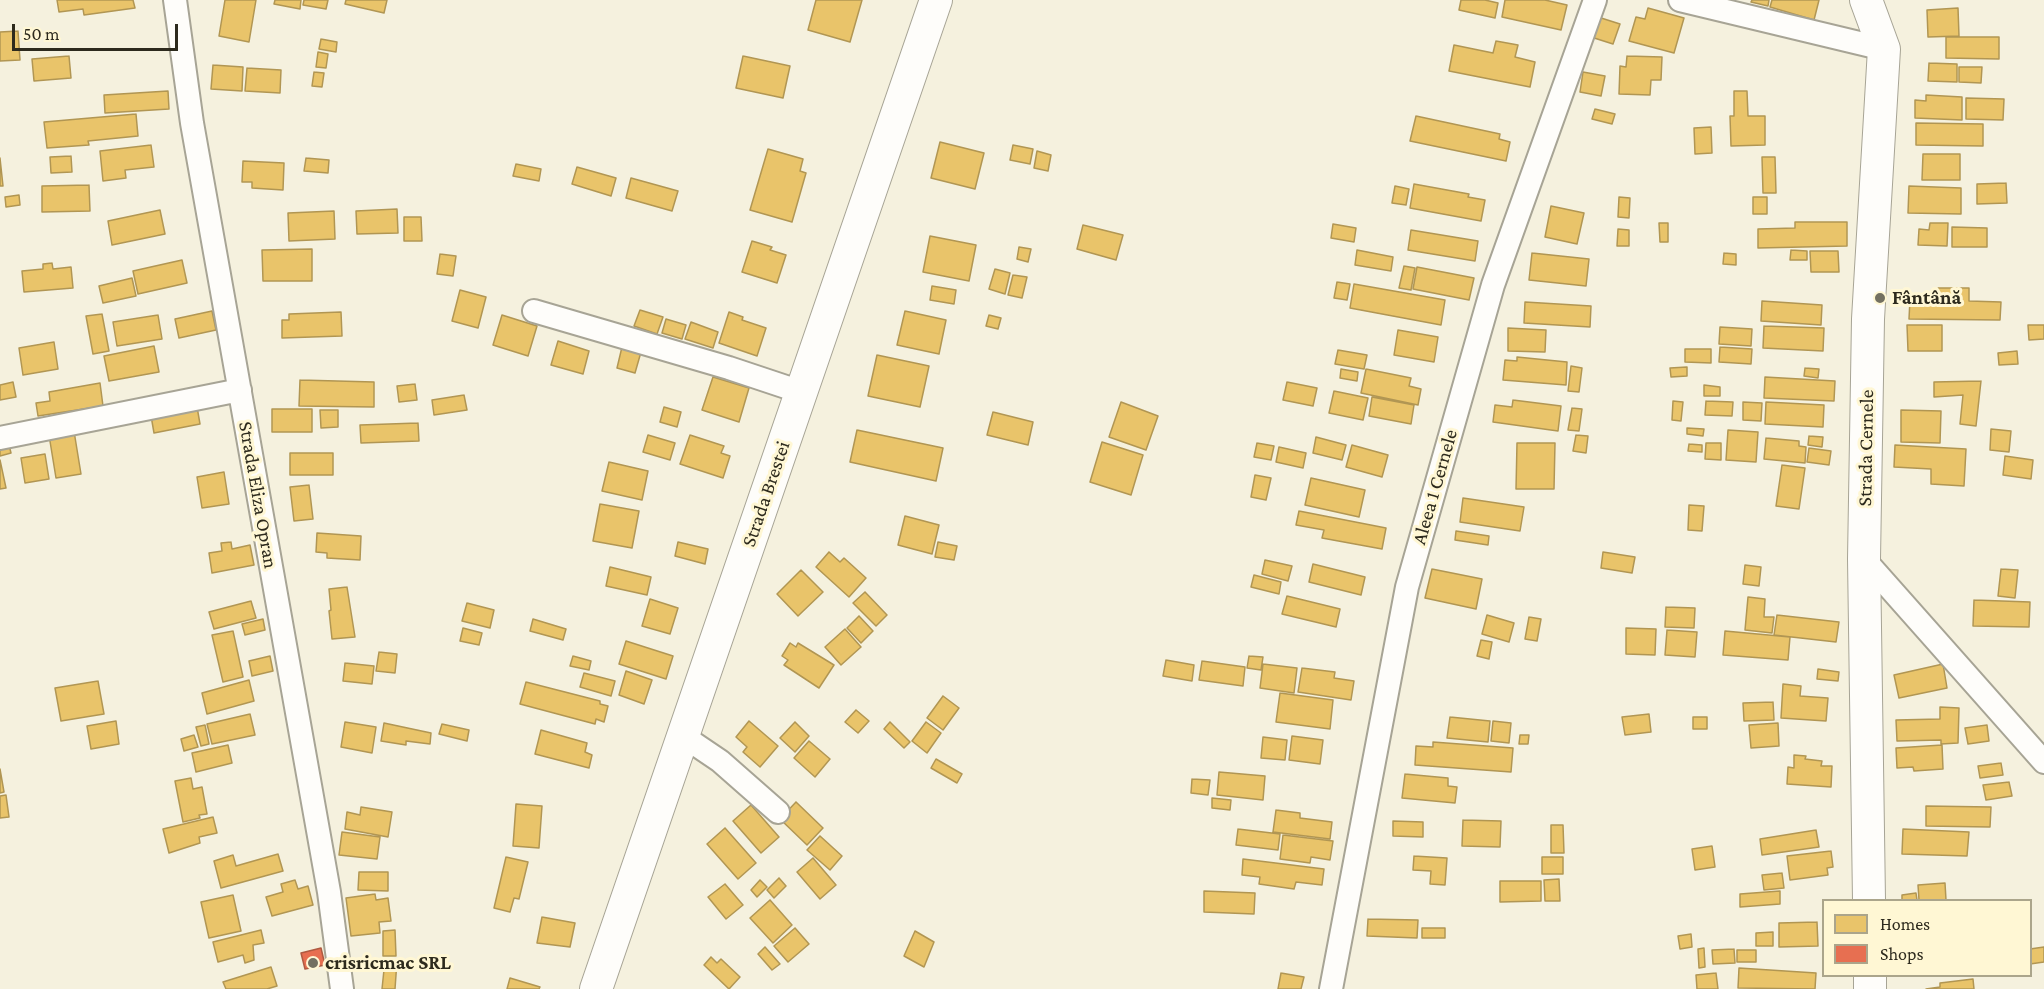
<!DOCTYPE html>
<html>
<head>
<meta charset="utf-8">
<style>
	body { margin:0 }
	#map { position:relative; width:2044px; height:989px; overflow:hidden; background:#f5f1de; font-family:"Crimson Pro",serif }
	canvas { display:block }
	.legend { position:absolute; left:1822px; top:899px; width:210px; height:78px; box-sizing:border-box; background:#fff7d4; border:2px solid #aba58b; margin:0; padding:8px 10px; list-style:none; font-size:18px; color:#2d2a1d }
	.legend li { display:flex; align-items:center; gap:12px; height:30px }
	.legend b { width:30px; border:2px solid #aba58b }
	.scale { position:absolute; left:12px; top:24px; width:166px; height:27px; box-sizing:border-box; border:3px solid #2d2a1d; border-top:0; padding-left:8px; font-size:18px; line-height:21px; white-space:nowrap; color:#2d2a1d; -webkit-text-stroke:4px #fff7d4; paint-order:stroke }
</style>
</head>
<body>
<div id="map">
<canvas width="2044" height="989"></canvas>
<ul class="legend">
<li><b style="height:16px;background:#e9c46a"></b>Homes</li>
<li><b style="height:16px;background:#e76f51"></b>Shops</li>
</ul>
<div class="scale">50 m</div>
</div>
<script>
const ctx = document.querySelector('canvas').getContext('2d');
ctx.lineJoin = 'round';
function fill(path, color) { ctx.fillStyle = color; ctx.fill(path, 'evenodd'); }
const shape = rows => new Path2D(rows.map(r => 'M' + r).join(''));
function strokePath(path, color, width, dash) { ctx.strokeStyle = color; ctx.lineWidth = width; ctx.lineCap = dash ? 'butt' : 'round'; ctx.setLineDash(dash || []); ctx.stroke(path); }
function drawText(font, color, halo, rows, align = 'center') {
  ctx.font = font + ' "Crimson Pro",serif'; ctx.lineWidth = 6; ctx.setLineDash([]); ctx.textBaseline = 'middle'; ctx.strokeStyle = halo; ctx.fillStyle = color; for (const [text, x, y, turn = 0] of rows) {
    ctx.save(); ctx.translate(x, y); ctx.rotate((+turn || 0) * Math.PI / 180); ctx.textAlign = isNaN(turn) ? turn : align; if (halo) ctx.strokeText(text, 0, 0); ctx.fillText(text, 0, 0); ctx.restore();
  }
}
const homes = shape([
	[57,0,133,0,135,8,84,15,83,9,59,12,57,0],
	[225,0,256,0,249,42,219,36,225,0],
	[275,0,301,0,300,9,274,4,275,0],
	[304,0,328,0,326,9,303,5,304,0],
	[346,0,387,0,384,13,345,4,346,0],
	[816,0,862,0,850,42,808,30,816,0],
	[1461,0,1485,0,1498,3,1495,18,1459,10,1461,0],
	[1505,0,1545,0,1567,5,1561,30,1502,17,1505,0],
	[1752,0,1769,0,1768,6,1751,2,1752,0],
	[1772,0,1819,0,1814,20,1770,7,1772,0],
	[1648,8,1684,18,1674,53,1629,41,1636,17,1645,19,1648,8],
	[1958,8,1959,36,1928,37,1927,10,1958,8],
	[1598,17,1620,24,1613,44,1591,37,1598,17],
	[18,31,20,60,0,61,0,32,18,31],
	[1946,37,1999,37,1999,59,1946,58,1946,37],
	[321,39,337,42,336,52,319,49,321,39],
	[1496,41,1518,45,1515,57,1535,62,1530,87,1449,71,1454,45,1493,53,1496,41],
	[318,52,328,54,326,68,316,67,318,52],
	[69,56,71,78,34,81,32,59,69,56],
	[743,56,790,66,783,98,736,88,743,56],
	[1627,56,1662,57,1661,80,1651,80,1650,95,1619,94,1620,66,1626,67,1627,56],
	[1929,63,1957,64,1957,82,1928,81,1929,63],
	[213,65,243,67,242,91,211,89,213,65],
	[1959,67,1982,67,1981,83,1959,82,1959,67],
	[247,68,281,70,280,93,245,91,247,68],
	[314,72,324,73,322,87,312,86,314,72],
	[1583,72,1605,76,1601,96,1580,92,1583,72],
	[168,91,169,109,105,113,104,95,168,91],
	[1734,91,1747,91,1748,116,1765,116,1765,145,1731,146,1730,116,1734,116,1734,91],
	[1926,95,1962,97,1962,120,1915,118,1915,100,1926,101,1926,95],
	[1966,98,2004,99,2003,120,1966,119,1966,98],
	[1595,109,1615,114,1612,124,1592,119,1595,109],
	[136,114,138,136,88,141,89,145,47,148,44,122,136,114],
	[1416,116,1500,134,1499,139,1510,142,1506,161,1410,141,1416,116],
	[1916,123,1983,124,1983,146,1916,145,1916,123],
	[1711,127,1712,153,1695,154,1694,128,1711,127],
	[940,142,984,153,975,189,931,178,940,142],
	[151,145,154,167,125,170,126,178,103,181,100,151,151,145],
	[1013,145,1033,149,1030,164,1010,160,1013,145],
	[768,149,803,159,800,171,806,173,792,222,750,210,768,149],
	[1037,151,1051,155,1048,171,1034,168,1037,151],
	[1923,154,1960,154,1960,180,1922,180,1923,154],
	[71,156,72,172,51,173,50,157,71,156],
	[1762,157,1775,157,1776,193,1763,193,1762,157],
	[0,158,3,186,0,186,0,158],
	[306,158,329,160,328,173,304,171,306,158],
	[243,161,284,163,283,190,252,188,252,182,242,182,243,161],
	[516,164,541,169,539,181,513,176,516,164],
	[577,167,616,178,611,196,572,184,577,167],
	[631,178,678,191,672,211,626,198,631,178],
	[2006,183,2007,203,1977,204,1977,184,2006,183],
	[1414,184,1469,194,1468,197,1485,200,1481,221,1410,208,1414,184],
	[89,185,90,211,42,212,42,186,89,185],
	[1395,186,1409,189,1406,205,1392,203,1395,186],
	[1909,186,1961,188,1961,214,1908,213,1909,186],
	[19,195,20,205,6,207,5,197,19,195],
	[1619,197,1630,198,1629,218,1618,217,1619,197],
	[1753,197,1767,197,1767,214,1753,214,1753,197],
	[1551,206,1584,213,1577,244,1545,237,1551,206],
	[397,209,398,233,357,234,356,211,397,209],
	[160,210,165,234,112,245,108,221,160,210],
	[334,211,335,239,289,241,288,213,334,211],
	[404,217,421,217,422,241,404,241,404,217],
	[1795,222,1847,222,1847,246,1758,248,1758,229,1795,228,1795,222],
	[1659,223,1668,223,1668,242,1660,242,1659,223],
	[1930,223,1948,223,1947,246,1918,245,1919,229,1929,230,1930,223],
	[1333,224,1356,228,1354,242,1331,238,1333,224],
	[1083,225,1123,235,1116,260,1077,249,1083,225],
	[1952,227,1987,228,1987,247,1952,247,1952,227],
	[1618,229,1629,230,1629,246,1617,246,1618,229],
	[1411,230,1478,241,1475,261,1408,250,1411,230],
	[930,236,976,245,969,281,923,272,930,236],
	[752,241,772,247,770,250,786,255,777,283,742,272,752,241],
	[1019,247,1031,249,1028,262,1017,259,1019,247],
	[312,249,312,281,263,281,262,250,312,249],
	[1357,250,1393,257,1391,271,1355,265,1357,250],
	[1791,250,1807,251,1807,260,1790,260,1791,250],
	[1810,251,1838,251,1839,272,1811,272,1810,251],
	[1532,253,1589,259,1586,286,1529,280,1532,253],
	[1724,253,1736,254,1736,265,1723,264,1724,253],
	[440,254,456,256,453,276,437,274,440,254],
	[182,260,187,283,138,294,133,271,182,260],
	[52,263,53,269,71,267,73,288,24,292,22,271,43,269,43,264,52,263],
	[1404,266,1415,268,1411,290,1399,288,1404,266],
	[1417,267,1474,278,1469,300,1413,289,1417,267],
	[995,269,1010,273,1005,294,989,289,995,269],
	[1013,275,1027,277,1022,298,1008,295,1013,275],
	[132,278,136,296,103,303,99,286,132,278],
	[1337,282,1350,284,1347,300,1334,298,1337,282],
	[1354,284,1445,300,1441,325,1350,308,1354,284],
	[932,286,956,290,954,304,930,300,932,286],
	[1938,288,1969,288,1969,301,2001,302,2000,320,1909,319,1910,299,1938,299,1938,288],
	[460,290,486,297,478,328,452,321,460,290],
	[1762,301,1822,305,1821,325,1761,321,1762,301],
	[1525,302,1591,306,1590,327,1524,323,1525,302],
	[640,310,663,317,657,334,634,326,640,310],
	[212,311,216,330,179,338,175,319,212,311],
	[905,311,946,320,939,354,897,345,905,311],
	[341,312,342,336,282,338,282,320,289,320,289,314,341,312],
	[729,312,743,317,742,320,766,328,757,356,719,343,729,312],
	[102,314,109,351,93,354,86,316,102,314],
	[158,315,162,339,117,346,113,322,158,315],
	[502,315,537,326,528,356,493,345,502,315],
	[989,315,1001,318,998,329,986,326,989,315],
	[666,319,686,325,682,339,662,333,666,319],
	[691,322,718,332,713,348,685,339,691,322],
	[1907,325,1942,325,1942,351,1908,351,1907,325],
	[2028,325,2044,325,2044,339,2029,340,2028,325],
	[1764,326,1824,328,1823,351,1763,348,1764,326],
	[1720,327,1752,329,1751,346,1719,344,1720,327],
	[1508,328,1546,330,1545,352,1508,351,1508,328],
	[1398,330,1438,337,1434,362,1394,355,1398,330],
	[558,341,589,351,583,374,551,365,558,341],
	[54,342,58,369,23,375,19,348,54,342],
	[154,346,159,372,109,381,104,356,154,346],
	[622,347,641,352,635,373,617,368,622,347],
	[1720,347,1752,349,1751,364,1719,362,1720,347],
	[1685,349,1711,349,1711,363,1685,362,1685,349],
	[1338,350,1367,355,1364,369,1335,364,1338,350],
	[2017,351,2018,364,1999,365,1998,353,2017,351],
	[877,355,929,366,920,407,868,396,877,355],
	[1517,357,1567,362,1566,385,1503,380,1505,360,1517,361,1517,357],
	[1571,366,1582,368,1579,392,1568,391,1571,366],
	[1687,367,1687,376,1671,377,1670,368,1687,367],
	[1805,368,1819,369,1818,378,1804,376,1805,368],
	[1341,369,1358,372,1357,381,1340,378,1341,369],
	[1366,369,1411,378,1409,386,1421,389,1418,405,1361,393,1366,369],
	[713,377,749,388,739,422,702,410,713,377],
	[1765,377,1835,381,1834,401,1764,398,1765,377],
	[300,380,374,382,374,407,299,406,300,380],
	[1981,381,1976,426,1960,424,1963,395,1934,397,1934,382,1981,381],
	[13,382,16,397,0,400,0,385,13,382],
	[1287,382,1317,388,1313,406,1283,400,1287,382],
	[100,383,103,406,38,416,36,403,50,401,49,392,100,383],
	[415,384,417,400,399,402,397,386,415,384],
	[1704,385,1720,387,1720,396,1704,396,1704,385],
	[1334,391,1368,398,1363,420,1329,413,1334,391],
	[464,395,467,410,434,415,432,400,464,395],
	[1372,397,1414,405,1411,424,1369,416,1372,397],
	[1513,400,1561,406,1558,431,1493,422,1495,405,1512,407,1513,400],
	[196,401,200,424,154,433,150,410,196,401],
	[1673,401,1683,402,1681,421,1672,420,1673,401],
	[1706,401,1733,402,1732,416,1705,415,1706,401],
	[1121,402,1158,416,1146,450,1109,437,1121,402],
	[1743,402,1762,403,1761,421,1743,420,1743,402],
	[1766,402,1824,405,1823,427,1765,424,1766,402],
	[664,407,681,412,677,427,660,422,664,407],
	[1572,408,1582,409,1579,431,1568,430,1572,408],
	[272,409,312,409,312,432,272,432,272,409],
	[320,410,338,410,338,427,321,428,320,410],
	[1901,410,1941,411,1940,443,1901,442,1901,410],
	[993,412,1033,422,1028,445,987,435,993,412],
	[418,423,419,441,361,443,360,425,418,423],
	[73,425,81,474,56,478,48,429,73,425],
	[1687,428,1704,429,1703,436,1687,434,1687,428],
	[1991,429,2011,431,2009,452,1990,450,1991,429],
	[857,430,943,448,936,481,850,462,857,430],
	[1728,430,1758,432,1756,462,1726,460,1728,430],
	[648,435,675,443,670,460,643,452,648,435],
	[690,435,724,446,721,453,730,456,723,478,680,464,690,435],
	[1576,435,1588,436,1586,453,1573,451,1576,435],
	[1809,436,1823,437,1822,447,1808,445,1809,436],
	[1316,437,1346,445,1342,460,1313,453,1316,437],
	[1766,438,1799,441,1799,446,1806,447,1805,463,1764,459,1766,438],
	[8,441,11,453,0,456,0,443,8,441],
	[1102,442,1143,455,1131,495,1090,482,1102,442],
	[1257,443,1274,446,1271,460,1254,457,1257,443],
	[1517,443,1555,443,1554,489,1516,489,1517,443],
	[1706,443,1721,443,1721,460,1705,459,1706,443],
	[1689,444,1702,445,1702,452,1688,451,1689,444],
	[1352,445,1388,455,1382,477,1346,467,1352,445],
	[1895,445,1966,449,1964,486,1931,484,1931,469,1894,467,1895,445],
	[1279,447,1306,453,1303,468,1276,462,1279,447],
	[1809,448,1831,451,1829,465,1807,462,1809,448],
	[290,453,333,453,333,475,290,475,290,453],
	[45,454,49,479,25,483,21,458,45,454],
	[2005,456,2033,460,2031,479,2003,475,2005,456],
	[0,460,6,488,0,489,0,460],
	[609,462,648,471,642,500,602,491,609,462],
	[1782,465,1805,468,1799,509,1776,506,1782,465],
	[224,472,229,504,202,508,197,477,224,472],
	[1255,475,1271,478,1266,500,1251,497,1255,475],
	[1311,478,1365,490,1359,517,1305,505,1311,478],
	[309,485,313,519,294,521,290,487,309,485],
	[1463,498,1524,507,1520,531,1460,522,1463,498],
	[600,504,639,511,632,548,593,541,600,504],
	[1689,505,1704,506,1702,531,1688,530,1689,505],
	[1299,511,1386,528,1382,549,1322,538,1324,530,1296,525,1299,511],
	[905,516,939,525,932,554,898,545,905,516],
	[1456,531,1489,536,1488,545,1455,540,1456,531],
	[317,533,361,536,360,560,327,558,327,553,316,552,317,533],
	[231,542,232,549,250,545,254,565,212,573,209,553,222,551,221,543,231,542],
	[678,542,708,549,705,564,675,556,678,542],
	[938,542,957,546,954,560,935,557,938,542],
	[829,552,840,562,844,558,866,578,849,597,816,567,829,552],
	[1603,552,1635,557,1632,573,1601,568,1603,552],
	[1265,560,1292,566,1288,581,1262,574,1265,560],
	[1313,564,1365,577,1361,595,1309,582,1313,564],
	[1745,565,1761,567,1759,586,1743,584,1745,565],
	[610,567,651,577,647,595,606,586,610,567],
	[1432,569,1482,579,1476,609,1425,598,1432,569],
	[2001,569,2018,570,2015,598,1998,596,2001,569],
	[801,570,823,592,798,616,777,594,801,570],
	[1254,575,1281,582,1279,594,1251,587,1254,575],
	[347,587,355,637,332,639,329,611,331,610,329,589,347,587],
	[865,592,887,615,876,626,853,603,865,592],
	[1287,596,1340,609,1336,627,1282,614,1287,596],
	[1748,597,1765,599,1764,617,1774,617,1772,633,1745,630,1748,597],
	[650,599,678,608,670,634,642,626,650,599],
	[1974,600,2030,602,2029,627,1973,626,1974,600],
	[251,601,256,618,214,629,209,612,251,601],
	[467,603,494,610,490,628,462,621,467,603],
	[1666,607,1695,608,1694,628,1665,627,1666,607],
	[1487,615,1514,623,1509,642,1482,634,1487,615],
	[1777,615,1839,622,1836,642,1774,635,1777,615],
	[859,616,873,631,861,643,847,628,859,616],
	[1529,617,1541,619,1537,641,1525,639,1529,617],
	[263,619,265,630,245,635,242,624,263,619],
	[533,619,566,629,563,640,530,631,533,619],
	[463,628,482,633,479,645,460,641,463,628],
	[1626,628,1656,629,1655,655,1626,654,1626,628],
	[845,629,861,647,841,665,825,647,845,629],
	[1667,630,1697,632,1695,657,1665,655,1667,630],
	[233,631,243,677,223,682,212,635,233,631],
	[1725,631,1790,637,1788,660,1723,655,1725,631],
	[1481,640,1492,642,1489,659,1477,656,1481,640],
	[626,641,673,656,666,679,619,664,626,641],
	[790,643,796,647,798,643,834,665,819,688,784,665,788,660,782,656,790,643],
	[379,652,397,654,395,673,376,671,379,652],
	[270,656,273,671,252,676,249,661,270,656],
	[573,656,591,661,589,670,570,666,573,656],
	[1249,656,1263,657,1261,670,1247,668,1249,656],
	[1166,660,1194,665,1192,681,1163,676,1166,660],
	[1202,661,1245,667,1243,686,1199,680,1202,661],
	[345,663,374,666,372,684,343,681,345,663],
	[1263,664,1297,668,1294,693,1260,688,1263,664],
	[1943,664,1947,688,1899,698,1894,675,1943,664],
	[1302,668,1335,672,1334,678,1354,681,1351,700,1298,692,1302,668],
	[1818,669,1839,672,1838,681,1817,679,1818,669],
	[626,671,652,680,644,704,619,695,626,671],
	[584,673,615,681,611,696,580,687,584,673],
	[249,680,254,701,207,714,202,693,249,680],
	[98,681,104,714,61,721,55,688,98,681],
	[526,682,600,701,600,704,608,706,604,722,596,719,595,724,520,704,526,682],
	[1783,684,1801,686,1800,696,1828,698,1826,721,1781,718,1783,684],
	[1280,693,1333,700,1330,729,1276,722,1280,693],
	[943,696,959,708,943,730,927,718,943,696],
	[1773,702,1774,720,1744,721,1743,703,1773,702],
	[1940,707,1959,708,1958,743,1941,744,1941,740,1897,741,1896,720,1940,719,1940,707],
	[856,710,869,721,858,733,845,722,856,710],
	[250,714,255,735,212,744,207,724,250,714],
	[1649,714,1651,732,1625,735,1622,717,1649,714],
	[1450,717,1490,721,1488,742,1447,738,1450,717],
	[1693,717,1707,717,1707,729,1693,729,1693,717],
	[116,721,119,744,91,749,87,726,116,721],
	[749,721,778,746,760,767,743,752,747,747,736,737,749,721],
	[1493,721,1511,723,1509,743,1491,741,1493,721],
	[345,722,376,727,372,753,341,747,345,722],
	[795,722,809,736,795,752,780,738,795,722],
	[890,722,910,742,904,748,884,729,890,722],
	[926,722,941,733,927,753,912,741,926,722],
	[384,723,431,733,430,744,406,741,406,745,381,741,384,723],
	[1778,723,1779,746,1751,748,1749,725,1778,723],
	[442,724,469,730,467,741,439,734,442,724],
	[205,725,209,744,201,746,196,727,205,725],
	[1987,725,1989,741,1968,744,1965,728,1987,725],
	[541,730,587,743,585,752,592,755,589,768,535,754,541,730],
	[194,735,198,747,184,751,181,739,194,735],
	[1520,735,1529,735,1528,744,1519,744,1520,735],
	[1292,736,1323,740,1320,764,1289,760,1292,736],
	[1263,737,1287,740,1285,760,1261,758,1263,737],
	[809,741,830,759,815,777,794,758,809,741],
	[1433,742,1513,748,1511,772,1415,765,1416,746,1433,747,1433,742],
	[228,745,232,763,196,772,192,753,228,745],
	[1942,745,1943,769,1914,771,1913,767,1897,768,1896,748,1942,745],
	[1794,755,1806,756,1805,759,1822,761,1821,766,1832,766,1831,787,1787,784,1788,767,1794,768,1794,755],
	[936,759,962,774,957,783,931,768,936,759],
	[2001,763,2003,775,1980,778,1978,766,2001,763],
	[0,769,4,792,0,793,0,769],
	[1219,772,1265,776,1263,800,1217,795,1219,772],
	[1405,774,1448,778,1448,786,1457,787,1455,803,1402,798,1405,774],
	[191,778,193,789,202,787,207,814,199,815,200,818,183,822,175,781,191,778],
	[1192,779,1210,780,1208,795,1191,793,1192,779],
	[2009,782,2012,796,1986,800,1983,785,2009,782],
	[6,795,9,817,0,818,0,796,6,795],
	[1212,798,1231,800,1230,810,1212,808,1212,798],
	[796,802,823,828,807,845,780,819,796,802],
	[516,804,542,806,539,848,513,846,516,804],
	[751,805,779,837,761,853,733,821,751,805],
	[1926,806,1991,807,1990,827,1926,826,1926,806],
	[361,807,392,812,388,837,345,829,347,812,360,815,361,807],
	[1276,810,1300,813,1300,818,1332,822,1330,839,1273,832,1276,810],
	[213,817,217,833,199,837,200,843,169,853,163,829,213,817],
	[1463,820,1501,821,1500,847,1462,846,1463,820],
	[1393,821,1423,822,1423,837,1393,836,1393,821],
	[1551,825,1563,825,1564,853,1551,853,1551,825],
	[725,828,756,863,738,879,707,844,725,828],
	[1238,829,1280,834,1278,850,1236,845,1238,829],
	[1903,829,1969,832,1967,856,1902,854,1903,829],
	[1816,830,1819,847,1762,855,1760,839,1816,830],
	[342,832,380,837,377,859,339,855,342,832],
	[1283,835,1333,841,1330,860,1311,857,1310,863,1280,859,1283,835],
	[820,836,842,856,830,870,807,850,820,836],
	[1712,846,1715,867,1695,870,1692,849,1712,846],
	[1831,851,1833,867,1827,868,1828,875,1790,880,1787,856,1831,851],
	[278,854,283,871,221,888,214,861,233,855,236,866,278,854],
	[1414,856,1447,858,1445,885,1430,884,1431,871,1413,870,1414,856],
	[506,857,528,862,519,899,514,898,510,912,494,908,506,857],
	[1542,857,1563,857,1563,874,1542,874,1542,857],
	[813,858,836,885,820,899,797,872,813,858],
	[1243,859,1324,869,1322,885,1296,882,1294,889,1259,884,1260,877,1242,875,1243,859],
	[359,872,388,872,388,891,358,890,359,872],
	[1782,873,1784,888,1764,890,1762,875,1782,873],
	[779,878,786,886,774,898,767,890,779,878],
	[1559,879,1560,901,1545,901,1544,880,1559,879],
	[295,880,298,889,308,886,313,905,272,916,266,897,283,892,281,884,295,880],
	[760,880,767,887,757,897,751,890,760,880],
	[1500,881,1541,881,1541,901,1500,902,1500,881],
	[1945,883,1946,900,1919,900,1918,885,1945,883],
	[725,884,743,905,726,919,708,897,725,884],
	[1204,891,1255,893,1254,914,1204,912,1204,891],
	[1780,891,1780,904,1740,907,1740,894,1780,891],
	[1916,893,1917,900,1902,900,1902,895,1916,893],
	[375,894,376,900,388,898,391,921,379,922,380,933,351,936,346,898,375,894],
	[233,895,241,931,209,938,201,902,233,895],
	[770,900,792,925,773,943,750,918,770,900],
	[542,917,575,923,570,947,537,943,542,917],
	[1368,919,1418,920,1417,938,1367,936,1368,919],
	[1817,922,1818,946,1779,947,1779,923,1817,922],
	[795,928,809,944,788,962,774,946,795,928],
	[1422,928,1445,928,1445,938,1422,938,1422,928],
	[261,930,264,943,253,945,254,960,245,963,243,955,218,962,213,942,261,930],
	[395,930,396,956,383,956,383,931,395,930],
	[915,931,934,942,924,967,904,956,915,931],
	[1773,932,1773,946,1756,946,1756,933,1773,932],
	[1691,934,1692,947,1680,949,1678,936,1691,934],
	[765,947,780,964,772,970,758,954,765,947],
	[2044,947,2044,962,2030,964,2030,949,2044,947],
	[1704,948,1705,967,1699,968,1698,949,1704,948],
	[1734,949,1735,963,1713,964,1712,950,1734,949],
	[1737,950,1756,950,1756,962,1737,962,1737,950],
	[711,957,717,963,721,959,740,977,729,989,704,965,711,957],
	[385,960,397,961,395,989,382,989,385,960],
	[271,967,277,986,267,989,226,989,223,982,271,967],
	[1739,968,1816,973,1815,989,1738,988,1739,968],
	[1281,973,1304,977,1301,989,1278,989,1281,973],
	[1716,973,1718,989,1697,989,1696,975,1716,973],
	[510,978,540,987,539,989,507,989,510,978],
	[1973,979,1974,989,1926,989,1940,987,1940,983,1973,979]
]);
fill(homes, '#e9c46a');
strokePath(homes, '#b19653', 1.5);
const shops = shape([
	[321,948,325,965,305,969,301,953,321,948]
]);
fill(shops, '#e76f51');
strokePath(shops, '#af5a41', 1.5);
const street = shape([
	[175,0,192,123,329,892,342,989],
	[1680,0,1884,49],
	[534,311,729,368,801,392],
	[0,438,240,390],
	[1864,559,2044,762],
	[683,736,720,761,778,812],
	[1331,989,1407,587,1493,285,1595,0]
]);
const secondary = shape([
	[1866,0,1884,49,1868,319,1864,559,1869,900],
	[1870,976,1870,989],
	[596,989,936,0]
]);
strokePath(street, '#a7a495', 26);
strokePath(secondary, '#a7a495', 34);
strokePath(street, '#fefdfa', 22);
strokePath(secondary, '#fefdfa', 32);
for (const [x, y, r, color] of [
	[1880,298,6,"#737061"],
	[313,963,6,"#737061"]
]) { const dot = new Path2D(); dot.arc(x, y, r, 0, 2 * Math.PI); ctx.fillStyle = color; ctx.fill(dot); strokePath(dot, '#fff7d4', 2); }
drawText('bold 20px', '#2d2a1d', '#fff7d4', [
	["Fântână",1892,298],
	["crisricmac SRL",325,963]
], 'left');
drawText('20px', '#2d2a1d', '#fff7d4', [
	["Strada Cernele",1866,448,-89],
	["Aleea 1 Cernele",1435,487,-74],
	["Strada Brestei",766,494,-71],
	["Strada Eliza Opran",258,495,80]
]);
</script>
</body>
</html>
